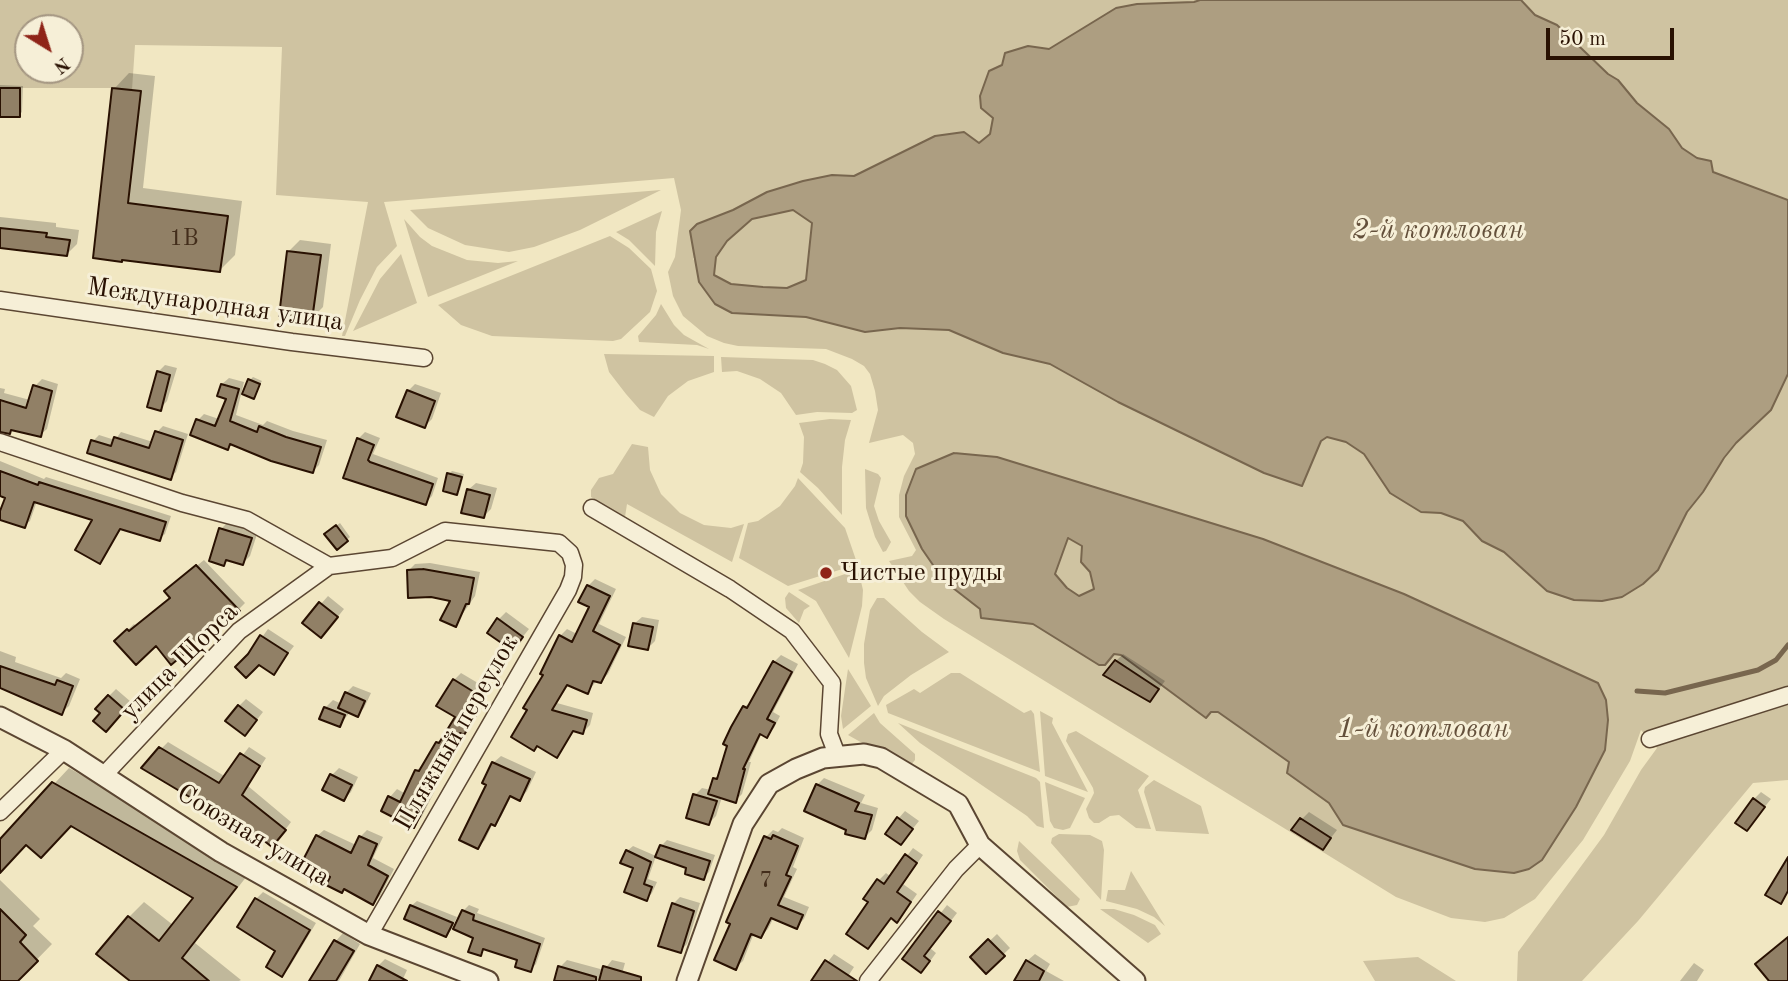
<!DOCTYPE html>
<html>
<head>
<meta charset="utf-8">
<style>
	body { margin:0 }
	#map { position:relative; width:1788px; height:981px; overflow:hidden; background:#f1e7c2; font-family:"Old Standard TT",serif }
	canvas { display:block }
	.north { position:absolute; left:14px; top:14px; width:70px; height:70px; box-sizing:border-box; background:#f6efd7; border:2px solid #a49682; border-radius:50%; rotate:142deg; font-size:19px; font-weight:700; line-height:28px; text-align:center; color:#291102 }
	.north::after { content:''; display:block; margin:auto; width:24px; height:32px; background:#8f2418; clip-path:polygon(50% 0,100% 100%,50% 72%,0 100%) }
	.scale { position:absolute; left:1546px; top:28px; width:128px; height:32px; box-sizing:border-box; border:4px solid #291102; border-top:0; padding-left:9px; font-size:21px; line-height:24px; white-space:nowrap; color:#291102; -webkit-text-stroke:5px #f6efd7; paint-order:stroke }
</style>
</head>
<body>
<div id="map">
<canvas width="1788" height="981"></canvas>
<div class="north">N</div>
<div class="scale">50 m</div>
</div>
<script>
const ctx = document.querySelector('canvas').getContext('2d');
ctx.lineJoin = 'round';
function fill(path, color) { ctx.fillStyle = color; ctx.fill(path, 'evenodd'); }
const shape = rows => new Path2D(rows.map(r => 'M' + r).join(''));
function strokePath(path, color, width, dash) { ctx.strokeStyle = color; ctx.lineWidth = width; ctx.lineCap = dash ? 'butt' : 'round'; ctx.setLineDash(dash || []); ctx.stroke(path); }
function drawText(font, color, halo, rows, align = 'center') {
  ctx.font = font + ' "Old Standard TT",serif'; ctx.lineWidth = 6; ctx.setLineDash([]); ctx.textBaseline = 'middle'; ctx.strokeStyle = halo; ctx.fillStyle = color; for (const [text, x, y, turn = 0] of rows) {
    ctx.save(); ctx.translate(x, y); ctx.rotate((+turn || 0) * Math.PI / 180); ctx.textAlign = isNaN(turn) ? turn : align; if (halo) ctx.strokeText(text, 0, 0); ctx.fillText(text, 0, 0); ctx.restore();
  }
}
fill(shape([
	[0,0,1200,0,1194,2,1137,4,1116,8,1049,49,1028,46,1002,66,981,108,993,118,990,134,979,143,886,160,854,176,832,175,767,192,733,210,693,259,761,315,806,317,865,332,900,328,949,330,1003,353,1050,364,1118,402,1192,438,1264,473,1302,486,1321,441,1326,437,1346,442,1364,454,1390,493,1421,512,1441,513,1463,521,1482,540,1504,552,1547,591,1658,570,1687,512,1736,443,1771,410,1788,374,1788,780,1753,783,1638,921,1582,981,1517,981,1518,952,1604,835,1641,770,1657,748,1641,730,1630,761,1583,840,1535,899,1504,918,1485,922,1451,918,1396,897,944,619,920,602,909,591,889,561,912,556,916,550,899,517,899,495,904,476,915,454,913,443,903,435,869,443,878,410,875,391,870,374,864,366,852,359,826,349,738,346,724,343,707,336,683,316,673,296,668,272,675,257,681,210,674,178,384,202,397,246,377,267,360,300,345,336,342,336,368,202,276,195,282,47,135,45,132,90,112,88,0,88],
	[28,28,70,28,70,70,28,70],
	[954,453,997,457,1263,539,1606,700,1608,720,1605,750,1576,807,1542,860,1475,869,1343,825,1329,803,1288,773,1289,762,1218,712,1211,712,1206,717,1121,654,1114,654,1099,665,1033,624,982,618,980,609,944,581,922,549],
	[1521,0,1788,0,1788,200,1713,172,1711,162,1697,158,1682,148,1669,129,1637,103,1618,80,1608,74,1557,25,1535,15],
	[661,190,580,230,534,247,509,252,465,245,428,228,410,210],
	[793,210,812,223,806,280,787,288,763,287,731,284,714,275,716,257,727,241,753,219],
	[662,211,656,232,655,266,629,240,616,232],
	[404,219,420,237,432,246,467,260,498,263,518,261,428,297],
	[610,236,629,248,651,269,657,291,650,312,621,339,613,341,492,336,461,325,438,305],
	[401,254,417,303,353,331,380,279],
	[661,304,674,325,684,335,709,349,697,345,639,342,638,336,656,315],
	[604,354,714,356,714,372,688,381,668,396,654,417,640,410,626,394,609,372],
	[721,357,813,360,825,364,837,370,851,386,857,410,852,413,817,412,796,415,781,393,760,379,737,371,722,372],
	[830,419,851,420,845,440,842,467,842,515,818,488,800,472,803,463,804,437,799,423],
	[632,444,648,447,650,470,661,494,680,513,704,525,731,528,744,524,732,562,627,504,625,517,591,497,591,490,599,478,613,474],
	[865,469,878,474,881,478,874,506,879,521,891,542,886,551,883,552,875,537,866,508],
	[798,478,845,528,856,560,852,566,788,586,739,558,748,523,758,521,780,506,795,486],
	[1068,538,1082,545,1081,562,1090,572,1094,589,1079,596,1067,588,1055,574],
	[851,572,859,573,863,590,862,606,849,658,816,601,798,590],
	[789,592,810,606,804,610,799,623,786,608,785,598],
	[877,598,884,598,922,632,949,652,911,675,884,696,878,706,866,678,864,663,864,644,870,610],
	[848,669,871,706,843,729,841,716],
	[951,673,960,673,1024,713,1031,710,1034,714,1040,772,888,713,886,705,914,689,920,693],
	[1040,711,1053,718,1052,723,1088,792,1045,776],
	[874,713,880,723,915,754,915,760,911,765,900,764,848,735],
	[898,723,1036,778,1040,782,1044,828,1037,826,1027,816,920,743],
	[1076,731,1149,776,1138,790,1151,829,1136,828,1119,815,1110,816,1099,823,1094,823,1089,818,1086,809,1094,793,1093,788,1066,741,1068,734],
	[1154,780,1201,806,1209,834,1156,831,1144,792,1145,787],
	[1045,782,1085,798,1070,828,1063,830,1054,828,1050,821],
	[1059,834,1090,835,1102,841,1104,850,1101,900,1051,843,1052,838],
	[1019,841,1080,899,1077,905,1067,907,1020,860,1017,851],
	[1131,871,1165,926,1154,917,1137,909,1106,901,1108,890,1125,890],
	[1100,909,1114,909,1134,915,1155,925,1161,934,1148,943],
	[1418,957,1456,981,1375,981,1363,961]
]), '#cfc3a1');
const water = shape([
	[1200,0,1521,0,1535,15,1557,25,1608,74,1618,80,1637,103,1669,129,1682,148,1697,158,1711,161,1713,172,1788,200,1788,374,1771,410,1736,443,1724,458,1703,492,1687,512,1658,570,1643,584,1622,597,1602,601,1574,600,1547,591,1504,552,1482,541,1463,521,1441,513,1421,512,1390,493,1364,454,1346,442,1327,437,1321,441,1302,486,1264,473,1192,438,1118,402,1050,364,1003,353,949,330,900,328,865,332,806,317,732,313,715,304,699,282,690,231,697,224,733,210,767,192,803,181,832,175,854,176,935,136,964,132,979,143,990,134,993,118,981,108,980,96,989,71,1002,65,1005,53,1028,46,1049,49,1116,8,1137,4,1194,2,1200,0],
	[793,210,812,223,806,280,787,288,763,287,731,284,714,275,716,257,727,241,752,219,793,210],
	[954,453,997,457,1263,539,1404,594,1598,683,1606,700,1608,720,1605,750,1576,807,1542,860,1529,869,1514,873,1475,869,1343,825,1329,803,1287,773,1289,762,1218,712,1211,712,1206,718,1121,655,1114,654,1105,665,1099,665,1033,624,981,618,980,609,944,581,922,549,906,516,906,495,916,469,954,453],
	[1068,538,1082,546,1081,562,1090,572,1094,589,1079,596,1067,588,1055,574,1068,538]
]);
fill(water, '#ad9e81');
strokePath(water, '#78664e', 2);
fill(shape([
	[129,73,155,76,143,188,242,201,235,255,220,270,123,258,114,89],
	[0,85,23,86,22,112,19,115,0,115],
	[0,217,56,223,56,227,79,230,77,244,67,254,0,247],
	[300,240,331,244,323,307,311,319,289,251],
	[165,365,177,368,167,401,160,409,158,372],
	[253,377,262,381,253,397,250,380],
	[229,378,244,382,236,415,263,425,267,421,293,431,327,440,319,465,312,472,232,443,228,448,198,420,204,414,219,419,228,398,222,384],
	[42,379,58,384,47,429,40,435,14,428,10,432,0,430,0,388,5,389,4,393,30,400,35,386],
	[415,384,441,393,432,419,425,426,408,391],
	[163,426,188,434,176,472,170,478,93,441,99,435,115,440,121,432,153,442,157,432],
	[365,432,380,438,373,454,438,478,432,496,425,503,345,477,358,439],
	[0,461,44,479,46,477,171,516,165,534,159,539,122,528,99,562,95,519,37,501,30,521,24,526,0,518,7,497,0,494],
	[452,471,464,474,460,490,456,493,449,474],
	[476,483,497,488,491,509,484,516,468,490],
	[228,522,258,531,250,556,243,563,229,559,223,564,221,529],
	[340,523,350,537,337,548,329,531],
	[204,560,245,603,239,609,192,648,116,641,134,624,136,626,172,598,173,585],
	[430,563,480,572,475,596,455,625,452,599,409,570,415,564],
	[595,579,616,589,599,624,626,637,608,674,601,681,597,680,588,692,569,684,557,703,593,713,590,725,583,732,575,730,556,756,546,674,560,636,567,629,577,634,591,607,588,586],
	[328,596,344,609,328,629,304,623],
	[506,612,529,629,513,649,499,619],
	[642,617,659,620,655,641,648,648,634,624],
	[268,629,294,646,273,673,249,655],
	[0,651,16,657,15,662,61,678,66,673,80,679,69,706,61,713,0,687],
	[1123,654,1165,681,1150,700,1116,661],
	[781,655,798,664,773,712,780,716,774,728,767,735,762,733,749,762,751,762,742,794,735,801,722,797,716,816,709,823,695,795,702,788,711,790,714,779,721,773,744,707,753,701,774,662],
	[461,673,488,689,480,702,484,704,471,726,464,733,462,732,440,771,444,773,421,818,414,825,383,810,390,797,397,789,406,794,417,771,457,717,454,680],
	[353,686,371,693,364,708,357,715,350,712,340,725,325,708,333,700,342,704,346,693],
	[116,689,131,702,113,722,102,713,109,696],
	[246,699,263,712,252,726,239,706],
	[168,742,226,777,249,747,266,758,248,786,291,822,279,838,236,817,201,796,161,749],
	[501,756,536,772,527,791,520,799,512,795,501,817,493,823,485,840,478,847,493,763],
	[69,768,250,872,195,943,241,980,239,981,133,981,129,917,144,902,173,925,196,898,71,824,27,843,0,872,0,842],
	[339,768,358,777,351,792,344,799,332,775],
	[824,778,865,795,861,803,878,808,872,830,865,837,848,829,817,785],
	[1761,792,1771,799,1747,829,1754,799],
	[905,811,919,821,901,843,898,819],
	[1309,812,1337,830,1323,848,1302,819],
	[782,828,804,838,793,867,797,869,784,897,809,907,804,919,797,926,774,917,768,929,761,936,754,933,743,961,735,968,766,837,773,830,778,832],
	[324,830,356,845,360,837,367,830,383,837,373,858,394,869,380,896,373,903,345,888,333,876,317,836],
	[667,840,715,855,709,872,703,878,689,867,661,846],
	[633,846,656,856,648,879,657,882,652,893,647,899,627,851],
	[913,848,923,855,903,884,917,894,904,913,897,920,892,917,868,947,870,902,879,880,886,873,891,877],
	[0,880,40,919,33,926,52,944,16,981,0,981],
	[263,892,316,923,289,968,282,974,278,950,240,926,256,899],
	[680,897,700,903,687,944,680,951,673,904],
	[417,901,457,917,451,930,446,935,411,906],
	[469,905,479,909,477,913,545,938,536,964,530,970,520,959,486,948,480,954,475,937,463,911],
	[947,905,957,913,930,948,936,953,928,964,905,959],
	[343,933,360,944,339,981,311,981,336,941],
	[997,934,1010,948,986,971,973,957],
	[834,954,854,967,845,981,819,981,815,978],
	[1035,954,1050,964,1046,971,1064,981,1016,981,1027,961],
	[385,959,407,970,402,981,371,981,378,966],
	[567,960,604,970,612,960,625,963,620,981,556,981,560,967],
	[1694,963,1704,970,1697,981,1680,981]
]), '#0003');
strokePath(shape([
	[1637,691,1665,693,1758,670,1776,660,1788,645]
]), '#78664e', 5);
const building = shape([
	[0,88,20,88,20,117,0,117,0,88],
	[112,88,141,91,128,203,228,216,220,272,122,260,122,262,93,258,112,88],
	[0,228,47,233,46,237,70,240,67,256,0,248,0,228],
	[287,251,321,255,312,320,279,316,287,251],
	[157,371,170,375,161,411,147,407,157,371],
	[248,379,260,384,254,399,242,394,248,379],
	[221,384,239,389,230,421,257,432,259,426,286,437,321,447,313,473,271,461,230,444,228,450,190,435,196,419,215,426,226,399,217,396,221,384],
	[33,385,52,391,41,437,11,430,10,434,0,432,0,400,26,408,33,385],
	[407,390,435,401,425,428,396,417,407,390],
	[155,431,183,440,171,480,87,453,91,440,111,446,114,437,149,448,155,431],
	[357,438,374,445,368,460,370,462,433,484,426,505,343,478,357,438],
	[0,471,38,485,39,482,166,522,160,541,120,529,100,564,75,550,92,520,34,502,25,528,0,520,0,511,5,498,0,496,0,471],
	[447,473,462,477,457,495,443,491,447,473],
	[467,489,490,495,484,518,461,513,467,489],
	[336,525,348,541,337,550,324,534,336,525],
	[219,528,252,538,243,565,226,560,224,566,209,561,219,528],
	[196,565,240,611,222,628,220,625,192,650,190,649,171,665,156,646,136,665,114,641,127,629,129,631,170,598,164,591,196,565],
	[423,569,474,578,469,604,466,604,456,627,440,620,450,601,431,597,408,598,407,570,423,569],
	[587,585,610,596,593,631,620,645,601,683,593,681,588,694,567,685,552,710,587,720,583,734,573,731,557,758,537,746,534,751,511,737,527,710,523,708,543,675,540,674,559,635,572,642,589,607,578,602,587,585],
	[319,602,338,617,321,638,302,623,319,602],
	[497,618,523,637,513,651,487,633,497,618],
	[633,623,653,627,648,650,628,646,633,623],
	[260,635,288,653,274,675,259,665,246,678,235,667,248,654,260,635],
	[1115,660,1159,689,1150,702,1103,675,1115,660],
	[773,661,792,672,767,719,775,723,767,738,760,734,743,769,745,769,736,803,708,794,713,778,717,779,727,746,723,744,731,727,743,706,747,708,773,661],
	[0,666,55,685,57,680,73,686,62,715,0,688,0,666],
	[453,679,482,697,474,710,478,712,464,735,460,733,434,778,438,780,414,828,381,811,388,796,400,802,415,770,419,771,436,742,439,743,455,717,436,706,453,679],
	[345,692,365,701,358,717,338,708,345,692],
	[108,695,125,710,106,732,93,721,100,713,95,709,108,695],
	[238,705,257,720,245,736,225,721,238,705],
	[324,707,345,715,340,727,319,719,324,707],
	[159,747,219,783,240,753,260,766,242,795,286,830,272,847,235,818,201,797,198,802,141,768,159,747],
	[492,762,530,779,520,801,510,796,495,826,491,824,478,849,459,840,486,785,482,783,492,762],
	[330,774,352,785,344,801,322,790,330,774],
	[52,782,237,887,182,958,209,981,130,981,96,954,128,916,159,941,193,898,71,826,41,858,26,845,0,873,0,839,52,782],
	[816,784,859,803,855,811,872,815,865,839,845,834,846,830,804,811,816,784],
	[693,794,717,801,709,825,686,818,693,794],
	[1753,798,1765,807,1747,831,1735,823,1753,798],
	[897,817,913,829,901,845,885,834,897,817],
	[1300,818,1331,838,1323,850,1291,830,1300,818],
	[316,835,351,853,359,836,377,844,368,865,388,876,373,905,344,889,342,893,326,885,330,877,302,862,316,835],
	[773,835,798,846,786,875,791,877,778,905,803,915,797,929,771,918,761,938,751,934,736,970,714,960,730,924,726,922,764,836,771,839,773,835],
	[660,845,710,861,704,880,685,874,686,868,655,857,660,845],
	[626,850,651,862,644,884,652,887,647,901,624,892,633,868,620,863,626,850],
	[905,854,917,863,897,892,911,902,897,923,891,918,868,949,846,934,868,902,863,899,877,879,884,884,905,854],
	[1788,857,1788,891,1781,904,1765,895,1788,857],
	[255,898,310,930,282,977,266,967,275,951,237,927,255,898],
	[672,903,694,911,681,953,658,946,672,903],
	[410,905,453,923,446,937,404,919,410,905],
	[0,909,26,935,20,942,38,961,18,981,0,981,0,909],
	[462,910,474,915,473,920,540,944,531,972,515,967,517,960,483,949,481,956,468,952,473,938,453,929,462,910],
	[938,911,951,921,924,956,930,961,921,973,902,959,938,911],
	[1788,937,1788,981,1769,981,1755,964,1788,937],
	[988,939,1005,956,986,974,970,957,988,939],
	[334,940,354,951,336,981,309,981,334,940],
	[825,960,857,981,811,981,825,960],
	[1026,960,1044,971,1039,981,1014,981,1026,960],
	[377,965,407,981,369,981,377,965],
	[558,966,596,977,596,981,554,981,558,966],
	[603,966,641,977,641,981,599,981,603,966]
]);
fill(building, '#918066');
strokePath(building, '#291102', 2);
const minor = shape([
	[0,300,292,342,424,358],
	[0,442,182,503,247,520,329,566],
	[592,508,730,589,792,631,832,683,829,734,837,755],
	[1650,739,1788,695],
	[105,774,239,631,329,566,392,558,445,531,559,543,570,553,574,565,573,577,568,590,369,935],
	[0,812,64,750],
	[868,981,956,869,980,845]
]);
const tertiary = shape([
	[0,717,64,750,221,852,369,935,488,981],
	[687,981,743,824,769,784,796,769,823,758,864,754,881,758,958,804,980,845,1135,981]
]);
strokePath(minor, '#5b4632', 19);
strokePath(tertiary, '#5b4632', 23);
strokePath(minor, '#f6efd7', 16);
strokePath(tertiary, '#f6efd7', 19);
for (const [x, y, r, color] of [
	[826,573,7,"#8f2418"]
]) { const dot = new Path2D(); dot.arc(x, y, r, 0, 2 * Math.PI); ctx.fillStyle = color; ctx.fill(dot); strokePath(dot, '#f6efd7', 2.5); }
drawText('23px', '#432d1b', null, [
	["1В",184,239],
	["7",766,881]
]);
drawText('26px', '#291102', '#f6efd7', [
	["Международная улица",215,305,8],
	["улица Щорса",180,662,-45],
	["Пляжный переулок",457,733,-60],
	["Союзная улица",253,836,31]
]);
drawText('26px', '#291102', '#f6efd7', [
	["Чистые пруды",840,573]
], 'left');
drawText('italic 28px', '#64503b', '#f6efd7', [
	["2-й котлован",1438,231],
	["1-й котлован",1423,730]
]);
</script>
</body>
</html>
